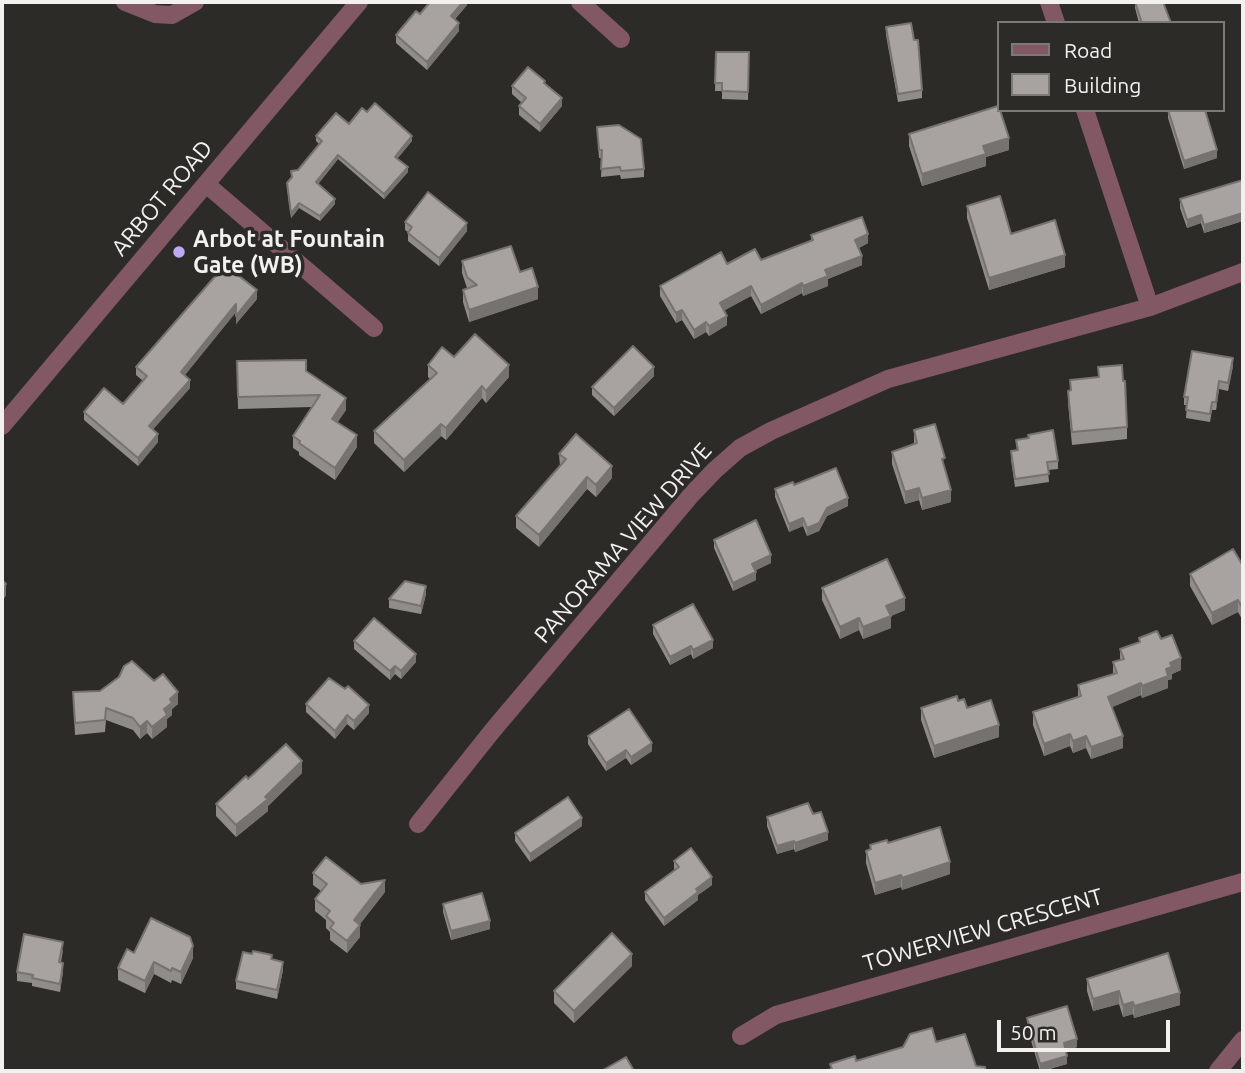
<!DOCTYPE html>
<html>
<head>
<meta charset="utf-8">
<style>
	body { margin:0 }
	#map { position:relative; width:1245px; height:1073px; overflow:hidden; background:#2c2b27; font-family:Ubuntu,sans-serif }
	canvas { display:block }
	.frame { position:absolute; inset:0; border:4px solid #f2f1ef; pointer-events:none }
	.legend { position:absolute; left:997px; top:21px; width:228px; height:91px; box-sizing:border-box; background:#2c2b27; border:2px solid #7b7a77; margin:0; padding:9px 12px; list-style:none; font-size:21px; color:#f2f1ef }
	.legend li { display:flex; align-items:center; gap:14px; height:35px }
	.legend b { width:35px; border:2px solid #7b7a77 }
	.scale { position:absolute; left:997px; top:1020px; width:173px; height:32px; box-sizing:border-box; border:4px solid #f2f1ef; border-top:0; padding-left:9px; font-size:21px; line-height:24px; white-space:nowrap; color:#f2f1ef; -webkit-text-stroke:5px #2c2b27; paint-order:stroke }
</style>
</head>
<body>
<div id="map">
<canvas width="1245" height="1073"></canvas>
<div class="frame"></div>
<ul class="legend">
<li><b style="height:9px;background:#825865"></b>Road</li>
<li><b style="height:19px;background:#a8a3a0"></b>Building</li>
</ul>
<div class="scale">50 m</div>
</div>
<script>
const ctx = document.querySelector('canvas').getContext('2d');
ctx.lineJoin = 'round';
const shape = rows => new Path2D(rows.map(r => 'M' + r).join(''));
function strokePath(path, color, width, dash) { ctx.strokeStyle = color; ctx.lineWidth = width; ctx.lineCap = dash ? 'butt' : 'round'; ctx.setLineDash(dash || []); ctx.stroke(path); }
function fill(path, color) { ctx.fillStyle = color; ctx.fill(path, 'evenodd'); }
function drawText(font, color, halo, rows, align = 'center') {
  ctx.font = font + ' Ubuntu,sans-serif'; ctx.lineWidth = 7; ctx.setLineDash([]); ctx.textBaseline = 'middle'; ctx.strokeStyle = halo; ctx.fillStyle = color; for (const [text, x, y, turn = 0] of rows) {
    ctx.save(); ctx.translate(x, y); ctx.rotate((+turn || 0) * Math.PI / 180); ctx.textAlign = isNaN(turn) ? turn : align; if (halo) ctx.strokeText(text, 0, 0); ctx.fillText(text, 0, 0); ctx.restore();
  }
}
strokePath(shape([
	[125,2,155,14,172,15,195,2],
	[580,2,621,39],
	[1049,2,1056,23],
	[1085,110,1150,307],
	[206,184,374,328],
	[2,426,359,2],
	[418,824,493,730,692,494,715,470,740,448,771,431,888,379,1150,307,1243,272],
	[741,1036,776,1015,1243,882],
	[1218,1071,1243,1040]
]), '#825865', 18);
fill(shape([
	[467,2,467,5,455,19,459,31,427,70,396,43,396,35,420,14],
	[1135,2,1163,2,1171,23,1139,23,1135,8],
	[886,27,922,90,922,98,898,102,886,35],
	[716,52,749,52,748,100,722,99,722,91,715,91],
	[545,84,562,106,540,132,519,115,519,106,522,103,512,94,512,86],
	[1168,110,1217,158,1184,169,1168,118],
	[349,124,412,141,397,159,408,172,384,199,338,159,318,184,335,204,320,221,299,208,291,218,287,187,287,183,291,178,291,171,298,170,319,144,316,141,316,136],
	[597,127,644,169,644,177,621,179,620,175,601,177,602,158,599,158],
	[909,134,1009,150,986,157,986,166,922,186,909,146],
	[1243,181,1243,221,1204,233,1201,223,1187,228,1180,208,1180,199],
	[967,206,1011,234,1065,267,989,290,967,218],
	[405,222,467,231,439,266,408,241,408,232,405,230],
	[811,235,868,243,859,248,862,265,828,279,828,286,803,296,802,293,761,314,751,296,724,310,727,325,709,336,706,332,694,339,682,320,676,323,660,296,660,286,727,264,761,260,811,241],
	[462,261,520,272,538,299,469,322,463,302,463,290,467,288,462,273],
	[257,299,236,324,236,312,184,376,190,388,153,429,158,442,138,466,84,420,84,412,123,404,143,381,136,375,136,367],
	[454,357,509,377,486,403,482,398,446,440,441,436,404,472,374,443,374,431,430,379,428,377,428,365],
	[237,361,306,371,346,410,337,422,357,447,335,480,299,455,299,452,293,448,293,436,312,407,238,409],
	[1233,366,1228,391,1219,389,1216,410,1212,410,1210,422,1186,418,1187,405,1184,405,1184,397],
	[1098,367,1127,427,1127,439,1072,445,1068,403,1068,391,1070,390,1070,380,1098,377],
	[654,376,614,416,592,395,592,387],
	[914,430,945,468,951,502,922,510,919,500,905,504,892,464,892,452,914,444],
	[1016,440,1058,461,1058,469,1048,470,1049,482,1015,487,1011,460,1011,451,1017,450],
	[559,454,612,478,596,497,587,489,539,547,516,528,516,516,560,466],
	[794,485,848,506,827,516,819,531,807,536,803,526,789,532,775,497,775,489],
	[714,540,771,563,756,570,756,580,733,591,714,548],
	[1243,566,1243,621,1238,612,1212,625,1190,586,1190,574],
	[822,588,905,610,891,616,891,628,863,639,859,630,840,639,822,600],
	[426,594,421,614,389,608,389,599],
	[653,625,713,648,693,659,691,654,670,665,653,634],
	[1139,638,1161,639,1181,670,1172,674,1172,679,1168,680,1168,688,1142,698,1141,695,1112,707,1123,748,1091,759,1086,748,1073,753,1070,746,1044,756,1033,725,1033,712,1078,698,1078,685,1113,674,1113,662,1120,660,1120,649,1139,642],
	[354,641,416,662,401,679,395,674,390,680,354,649],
	[73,692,178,704,172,709,172,715,167,719,167,727,152,739,147,733,140,739,133,730,106,720,105,732,75,735],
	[958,701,999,737,934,758,921,720,921,708],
	[306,704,369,713,354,730,347,724,335,739,306,712],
	[588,736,652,751,631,765,626,758,606,771,588,744],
	[302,773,268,806,268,811,236,837,216,816,216,804,248,779],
	[813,814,828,840,795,852,794,849,777,854,767,826,767,817],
	[582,826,530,862,515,841,515,833],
	[888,843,950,874,902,890,901,887,875,895,866,863,866,851,870,850,870,845],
	[674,861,712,885,698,895,698,900,664,926,645,900,645,892,675,870,674,869],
	[313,873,361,884,385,892,359,925,360,937,347,953,330,940,330,932,326,928,326,920,315,911,315,899,321,891,313,885],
	[443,904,490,929,451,940,443,912],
	[63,950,61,962,63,971,60,992,32,986,32,983,17,981,17,972],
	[134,953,193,958,181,984,172,980,171,983,154,974,145,993,118,980,118,968],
	[272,959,283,970,277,999,236,989,236,981],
	[632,966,574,1023,554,1003,554,991],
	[1087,979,1180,1005,1134,1018,1133,1014,1123,1017,1119,1004,1093,1011,1087,991],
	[1027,1018,1077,1047,1066,1051,1067,1064,1043,1071,1040,1071,1027,1027]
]), '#908c8a');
fill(shape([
	[463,2,467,2,467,5,451,24,451,16],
	[459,23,459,31,427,70,427,62],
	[562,98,562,106,540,132,540,124],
	[412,136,412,141,395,161,395,157],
	[1009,138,1009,150,986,157,986,166,922,186,922,174,983,146],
	[1217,150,1217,158,1184,169,1184,161],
	[338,155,338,159,316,187,316,182],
	[408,167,408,172,384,199,384,194],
	[335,199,335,204,320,221,320,216],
	[299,203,299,208,291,218,291,213],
	[1243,213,1243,221,1204,233,1204,225],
	[1201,215,1201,223,1187,228,1187,220],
	[467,223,467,231,439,266,439,258],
	[868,234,868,243,855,250,855,240],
	[1065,255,1065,267,989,290,989,278],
	[862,256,862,265,828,279,828,286,803,296,803,286,825,270],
	[802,283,802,293,761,314,761,305],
	[751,286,751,296,720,313,720,303],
	[538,287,538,299,469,322,469,310],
	[257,290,257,299,236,324,236,316],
	[236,304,236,312,181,380,181,372],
	[682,310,682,320,676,323,676,313],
	[727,316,727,325,709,336,709,326],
	[706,322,706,332,694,339,694,330],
	[1233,358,1233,366,1228,391,1228,383],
	[509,365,509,377,486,403,486,391],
	[654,367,654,376,614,416,614,408],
	[190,380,190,388,149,434,149,426],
	[1219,381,1219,389,1216,410,1216,402],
	[482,386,482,398,446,440,446,428],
	[346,398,346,410,332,431,332,419],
	[441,424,441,436,404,472,404,460],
	[158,434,158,442,138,466,138,458],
	[357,435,357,447,335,480,335,468],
	[612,466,612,478,596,497,596,485],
	[587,477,587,489,539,547,539,535],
	[919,488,919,500,905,504,905,492],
	[951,490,951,502,922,510,922,498],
	[848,498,848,506,827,516,819,531,807,536,807,528,827,508],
	[803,518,803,526,789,532,789,524],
	[771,555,771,563,752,572,752,564],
	[756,572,756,580,733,591,733,583],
	[6,584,6,596,2,601,2,589],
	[426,586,426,594,421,614,421,606],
	[905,598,905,610,891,616,891,628,863,639,863,627,886,606],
	[1238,600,1238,612,1212,625,1212,613],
	[859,618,859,630,840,639,840,627],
	[713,640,713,648,693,659,693,650],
	[691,646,691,654,670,665,670,657],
	[416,654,416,662,401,679,401,671],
	[1181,658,1181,670,1172,674,1172,679,1168,680,1168,688,1142,698,1142,686,1170,663],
	[395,666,395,674,390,680,390,671],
	[1141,683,1141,695,1108,709,1108,697],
	[178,692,178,704,172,709,172,715,167,719,167,727,152,739,152,727,170,699],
	[369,705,369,713,354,730,354,721],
	[347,715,347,724,335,739,335,731],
	[147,721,147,733,140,739,140,727],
	[999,725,999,737,934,758,934,746],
	[1070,734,1070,746,1044,756,1044,744],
	[1086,736,1086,748,1073,753,1073,741],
	[1123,736,1123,748,1091,759,1091,747],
	[652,743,652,751,631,765,631,757],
	[626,750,626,758,606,771,606,763],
	[302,761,302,773,268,806,268,811,236,837,236,825],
	[582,818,582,826,530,862,530,854],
	[828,832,828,840,795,852,795,843],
	[794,841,794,849,777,854,777,846],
	[950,862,950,874,902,890,902,878],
	[901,875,901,887,875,895,875,883],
	[712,877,712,885,698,895,698,900,664,926,664,918,696,889],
	[385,880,385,892,354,932,354,920],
	[490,921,490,929,451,940,451,931],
	[360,925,360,937,347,953,347,941],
	[193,946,193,958,181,984,181,972],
	[632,954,632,966,574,1023,574,1011],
	[154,962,154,974,145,993,145,981],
	[283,962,283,970,277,999,277,990],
	[63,963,63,971,60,992,60,984],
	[1119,991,1119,1004,1093,1011,1093,999],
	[1180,993,1180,1005,1134,1018,1134,1006],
	[1133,1002,1133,1014,1123,1017,1123,1005],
	[1077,1039,1077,1047,1064,1051,1064,1043],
	[1067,1056,1067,1064,1040,1071,1040,1064]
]), '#767270');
const building = shape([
	[430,2,463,2,451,16,459,23,427,62,396,35,416,11,420,14,430,2],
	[1135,2,1163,2,1171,23,1142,23,1135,2],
	[911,23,914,40,918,40,922,90,898,94,886,27,911,23],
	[716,52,749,52,748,92,722,91,722,83,715,83,716,52],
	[528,67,545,81,544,83,562,98,540,124,519,106,526,98,512,86,528,67],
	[375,103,412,136,395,157,408,167,384,194,338,155,316,182,335,199,320,216,299,203,291,213,287,183,292,177,291,171,298,170,322,141,316,136,336,113,349,124,362,108,367,112,375,103],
	[998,106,998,110,1000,110,1009,138,983,146,986,154,922,174,909,134,998,106],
	[1168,110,1205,110,1217,150,1184,161,1168,110],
	[619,125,641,139,644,169,621,171,620,167,601,169,602,150,599,150,597,127,619,125],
	[1243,180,1243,213,1204,225,1201,215,1187,220,1180,199,1243,180],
	[428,192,467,223,439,258,408,233,412,227,405,222,428,192],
	[1000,196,1011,234,1055,220,1065,255,989,278,967,206,1000,196],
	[862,217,868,234,855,240,862,256,825,270,828,276,803,286,802,283,761,305,751,286,720,303,727,316,709,326,706,322,694,330,682,310,676,313,660,286,721,252,727,264,755,249,761,260,813,240,811,235,862,217],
	[511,246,520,272,532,268,538,287,469,310,463,290,477,285,467,277,462,261,511,246],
	[225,265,257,290,236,316,236,304,181,372,190,380,149,426,158,434,138,458,84,412,104,388,123,404,147,376,136,367,225,265],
	[475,334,509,365,486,391,482,386,446,428,441,424,404,460,374,431,437,373,428,365,442,347,454,357,475,334],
	[633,346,654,367,614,408,592,387,633,346],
	[1192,351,1233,358,1228,383,1219,381,1216,402,1212,402,1210,414,1186,410,1188,397,1184,397,1192,351],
	[306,360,306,371,346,398,332,419,357,435,335,468,299,443,300,441,293,436,320,395,238,397,237,361,306,360],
	[1122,365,1123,381,1125,381,1127,427,1072,432,1068,391,1071,390,1070,380,1099,377,1098,367,1122,365],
	[935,424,945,458,942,459,951,490,922,498,919,488,905,492,892,452,917,443,914,430,935,424],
	[1053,430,1058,461,1047,462,1049,474,1015,479,1011,451,1018,450,1016,440,1029,438,1028,435,1053,430],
	[576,434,612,466,596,485,587,477,539,535,516,516,566,459,559,454,576,434],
	[836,468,848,498,827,508,819,523,807,528,803,518,789,524,775,489,793,482,794,485,836,468],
	[756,520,771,555,752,564,756,572,733,583,714,540,756,520],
	[1233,549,1243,566,1243,609,1238,600,1212,613,1190,574,1233,549],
	[887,559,905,598,886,606,891,616,863,627,859,618,840,627,822,588,887,559],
	[2,580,6,584,2,589,2,580],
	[405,581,426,586,421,606,389,599,405,581],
	[693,604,713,640,693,650,691,646,670,657,653,625,693,604],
	[374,618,416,654,401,671,395,666,390,671,354,641,374,618],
	[1157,631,1161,639,1172,635,1181,658,1170,663,1172,667,1166,669,1168,676,1142,686,1141,683,1108,697,1123,736,1091,747,1086,736,1073,741,1070,734,1044,744,1033,712,1081,696,1078,685,1117,673,1113,662,1124,659,1120,649,1140,642,1139,638,1157,631],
	[132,661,154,681,163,674,178,692,170,699,172,703,164,709,167,715,152,727,147,721,140,727,133,718,106,708,105,720,75,723,73,692,100,691,119,677,124,666,132,661],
	[329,678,345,689,348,686,369,705,354,721,347,715,335,731,306,704,329,678],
	[957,696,958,701,964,699,967,708,991,700,999,725,934,746,921,708,957,696],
	[629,709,652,743,631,757,626,750,606,763,588,736,629,709],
	[286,744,302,761,265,797,268,799,236,825,216,804,246,776,248,779,286,744],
	[568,797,582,818,530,854,515,833,568,797],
	[808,803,813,814,821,812,828,832,795,843,794,841,777,846,767,817,808,803],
	[940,827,950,862,902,878,901,875,875,883,866,851,871,849,870,845,887,840,888,843,940,827],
	[691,848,712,877,696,889,698,892,664,918,645,892,679,867,674,861,691,848],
	[326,857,361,884,385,880,354,920,360,925,347,941,330,928,334,923,326,916,330,911,315,899,327,884,313,873,326,857],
	[482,893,490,921,451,931,443,904,482,893],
	[151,918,190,937,193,946,181,972,172,968,171,971,154,962,145,981,118,968,127,949,134,953,151,918],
	[612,933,632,954,574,1011,554,991,612,933],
	[24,934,63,942,59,962,63,963,60,984,32,978,33,975,17,972,24,934],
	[253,951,272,955,271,959,283,962,277,990,236,981,243,952,252,954,253,951],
	[1168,953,1180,993,1134,1006,1133,1002,1123,1005,1119,991,1093,999,1087,979,1168,953],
	[1067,1006,1077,1039,1064,1043,1067,1056,1040,1064,1027,1018,1067,1006],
	[932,1028,936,1042,965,1034,976,1066,985,1067,986,1071,823,1071,832,1069,830,1064,855,1056,856,1061,903,1047,910,1034,932,1028],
	[626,1057,634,1071,603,1071,603,1070,626,1057]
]);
fill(building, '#a8a3a0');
strokePath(building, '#767270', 2);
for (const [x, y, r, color] of [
	[179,252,7,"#bea9f5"]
]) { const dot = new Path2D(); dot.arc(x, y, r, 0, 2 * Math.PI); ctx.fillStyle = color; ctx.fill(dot); strokePath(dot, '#2c2b27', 2.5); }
drawText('23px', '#f2f1ef', '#2c2b27', [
	["ARBOT ROAD",162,198,-50],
	["PANORAMA VIEW DRIVE",623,543,-49],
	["TOWERVIEW CRESCENT",983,930,-16]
]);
drawText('bold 23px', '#f2f1ef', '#2c2b27', [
	["Arbot at Fountain",193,239],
	["Gate (WB)",193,265]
], 'left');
</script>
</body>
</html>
